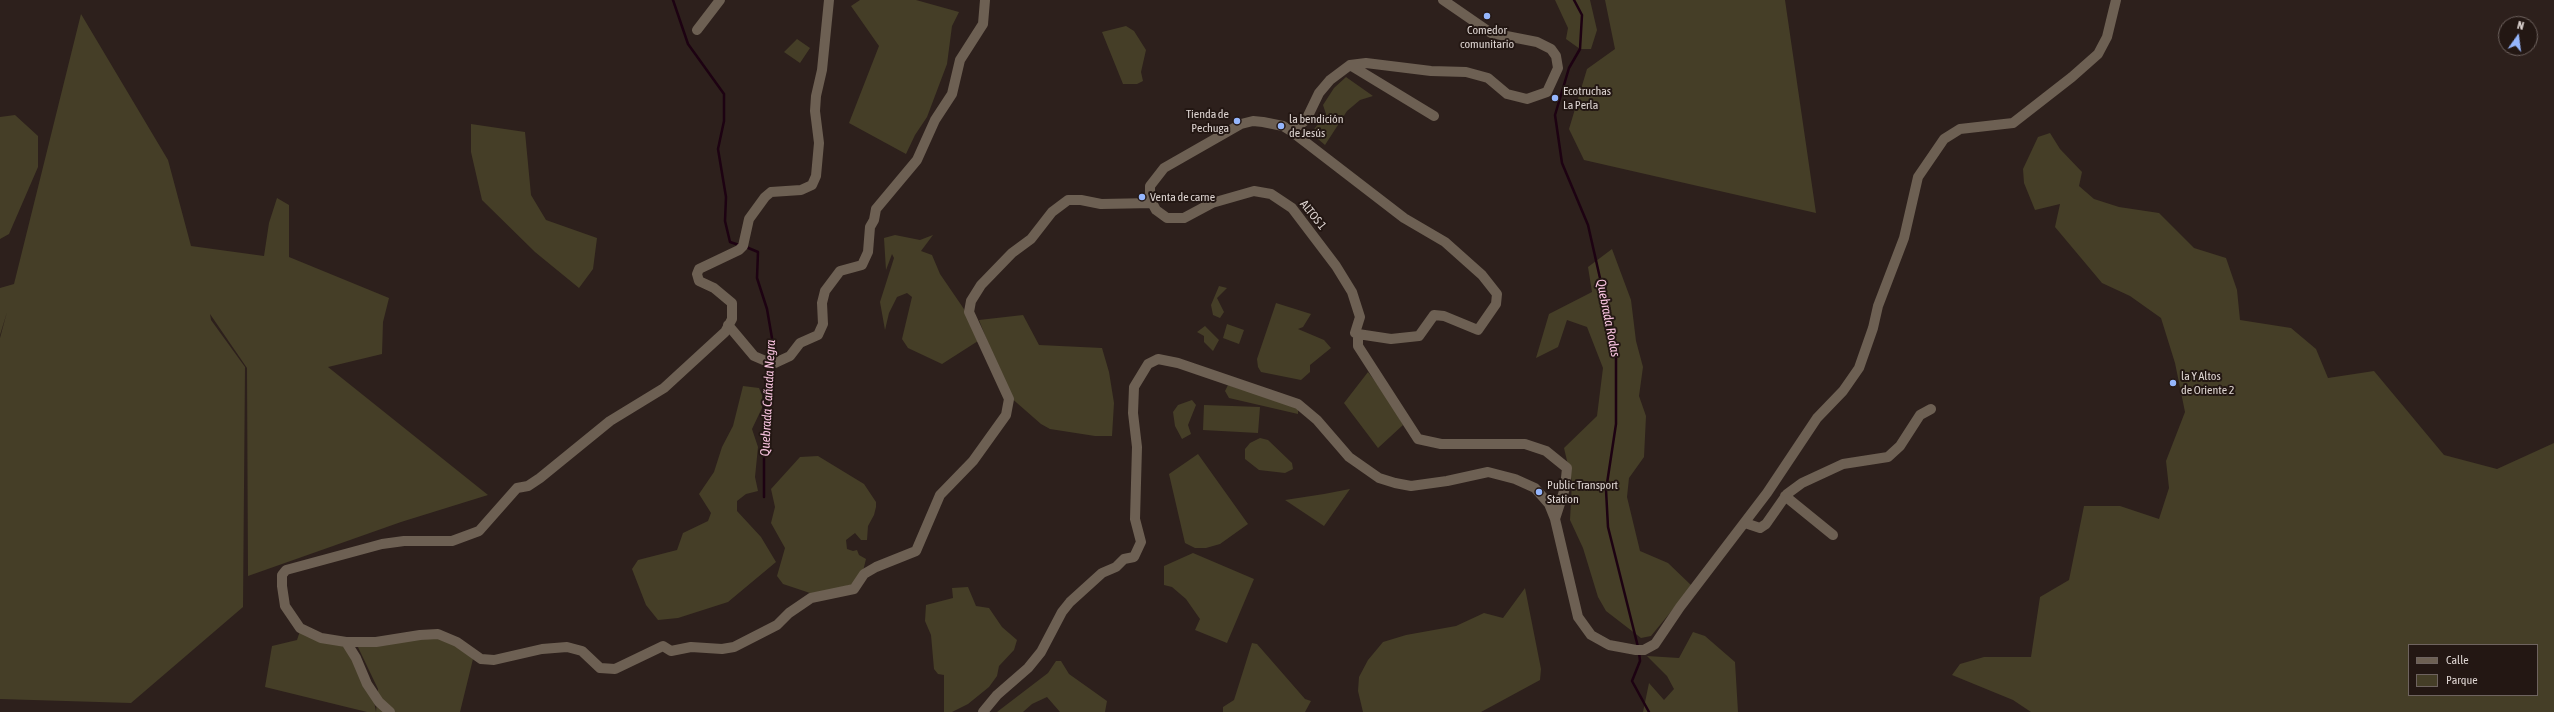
<!DOCTYPE html>
<html>
<head>
<meta charset="utf-8">
<style>
	body { margin:0 }
	#map { position:relative; width:2554px; height:712px; overflow:hidden; background:#2d201c; font-family:"Asap Condensed",sans-serif }
	canvas { display:block }
	.legend { position:absolute; left:2408px; top:644px; width:130px; height:52px; box-sizing:border-box; background:#231713; border:1px solid #6e635f; margin:0; padding:5px 7px; list-style:none; font-size:12px; color:#ded5d2 }
	.legend li { display:flex; align-items:center; gap:8px; height:20px }
	.legend b { width:20px; border:1px solid #6e635f }
	.north { position:absolute; left:2498px; top:16px; width:40px; height:40px; box-sizing:border-box; background:#231713; border:1px solid #6e635f; border-radius:50%; rotate:14deg; font-size:11px; font-weight:700; line-height:16px; text-align:center; color:#ded5d2 }
	.north::after { content:''; display:block; margin:auto; width:14px; height:18px; background:#95b6fd; clip-path:polygon(50% 0,100% 100%,50% 72%,0 100%) }
</style>
</head>
<body>
<div id="map">
<canvas width="2554" height="712"></canvas>
<ul class="legend">
<li><b style="height:5px;background:#6d6053"></b>Calle</li>
<li><b style="height:11px;background:#453e27"></b>Parque</li>
</ul>
<div class="north">N</div>
</div>
<script>
const ctx = document.querySelector('canvas').getContext('2d');
ctx.lineJoin = 'round';
function fill(path, color) { ctx.fillStyle = color; ctx.fill(path, 'evenodd'); }
const shape = rows => new Path2D(rows.map(r => 'M' + r).join(''));
function strokePath(path, color, width, dash) { ctx.strokeStyle = color; ctx.lineWidth = width; ctx.lineCap = dash ? 'butt' : 'round'; ctx.setLineDash(dash || []); ctx.stroke(path); }
function drawText(font, color, halo, rows, align = 'center') {
  ctx.font = font + ' "Asap Condensed",sans-serif'; ctx.lineWidth = 4; ctx.setLineDash([]); ctx.textBaseline = 'middle'; ctx.strokeStyle = halo; ctx.fillStyle = color; for (const [text, x, y, turn = 0] of rows) {
    ctx.save(); ctx.translate(x, y); ctx.rotate((+turn || 0) * Math.PI / 180); ctx.textAlign = isNaN(turn) ? turn : align; if (halo) ctx.strokeText(text, 0, 0); ctx.fillText(text, 0, 0); ctx.restore();
  }
}
fill(shape([
	[860,0,916,0,959,12,952,26,947,64,927,117,915,135,906,154,849,123,879,46,851,6],
	[1555,0,1590,0,1597,30,1591,49,1580,49,1566,39,1568,28],
	[1605,0,1785,0,1816,213,1584,160,1569,129,1587,69,1615,49],
	[81,14,168,160,191,246,264,256,269,223,277,198,289,205,289,257,389,298,383,322,382,354,328,367,488,495,401,522,248,576,247,368,210,314,211,320,245,367,243,607,131,703,0,699,0,338,7,312,0,335,0,288,14,284],
	[1126,26,1134,31,1146,50,1141,72,1143,81,1137,84,1123,84,1102,32],
	[797,39,810,48,800,63,784,52],
	[1346,77,1373,96,1360,100,1347,111,1325,145,1311,133,1326,114,1323,105,1334,88],
	[15,115,38,136,38,167,9,234,0,239,0,117],
	[471,124,525,132,531,195,546,220,597,238,593,269,579,288,535,252,482,200,471,152],
	[2050,133,2060,149,2082,172,2079,186,2094,199,2119,207,2159,213,2194,248,2226,258,2237,290,2240,320,2291,328,2316,349,2328,378,2374,371,2444,455,2497,469,2554,443,2554,712,2031,712,2013,700,1952,675,1960,664,1984,657,2031,657,2040,597,2069,580,2084,506,2120,506,2159,519,2169,488,2166,461,2185,412,2175,363,2161,318,2130,296,2102,283,2055,227,2060,204,2035,210,2024,183,2023,169,2038,137],
	[2409,645,2537,645,2537,695,2409,695],
	[895,235,920,240,933,235,921,251,932,255,940,274,966,312,978,341,942,364,908,348,902,339,912,297,907,293,897,297,889,313,885,330,880,302,894,258,892,254,886,270,884,238],
	[1612,249,1631,300,1636,341,1643,367,1639,396,1646,416,1644,457,1629,478,1627,497,1640,551,1668,563,1692,586,1651,636,1641,638,1606,611,1598,597,1583,548,1570,520,1572,482,1564,448,1597,416,1603,368,1587,327,1567,320,1558,347,1536,358,1549,314,1592,292,1588,267],
	[1219,286,1227,288,1217,298,1224,312,1220,318,1213,315,1211,305],
	[1276,303,1311,314,1303,327,1298,329,1324,340,1331,348,1310,365,1310,372,1301,380,1261,372,1258,367,1257,359],
	[1023,315,1039,345,1102,348,1109,372,1114,403,1112,436,1095,436,1050,429,1041,424,1009,396,979,320],
	[1227,324,1244,330,1239,344,1223,338],
	[1205,326,1219,340,1213,351,1204,342,1204,336,1197,332],
	[1368,372,1390,401,1403,425,1378,448,1344,403],
	[1228,385,1298,407,1298,414,1229,398,1225,391],
	[743,386,759,388,762,395,762,408,752,429,758,447,755,477,758,491,746,494,737,501,737,511,761,537,776,562,728,602,678,618,658,620,646,605,632,569,638,560,677,550,683,533,708,521,711,513,699,494,714,472,722,447,733,426],
	[1192,400,1196,405,1188,425,1191,434,1182,439,1175,426,1173,412,1178,405],
	[1204,405,1260,407,1258,433,1203,430],
	[1260,438,1268,440,1292,463,1293,469,1285,473,1259,470,1245,459,1245,449,1250,443],
	[1198,454,1248,524,1220,544,1206,548,1195,548,1185,543,1169,474],
	[818,456,864,484,876,502,876,507,874,515,868,526,867,540,861,540,855,533,846,540,847,549,853,551,857,550,859,555,866,559,863,571,855,584,813,594,783,584,777,576,785,548,771,523,775,507,771,489,800,457],
	[1350,489,1324,526,1285,500,1324,494],
	[1193,553,1254,579,1227,643,1195,630,1200,619,1186,599,1172,587,1164,585,1164,566],
	[968,587,976,606,989,608,1002,627,1017,640,1014,650,999,666,997,676,989,687,968,704,952,712,944,712,944,675,938,674,934,669,931,635,925,621,926,605,953,598,952,588],
	[1525,588,1541,669,1540,680,1481,712,1363,712,1358,691,1359,677,1368,660,1383,642,1406,635,1456,626,1484,613,1503,618],
	[300,631,344,645,374,701,376,712,378,689,357,645,438,638,459,646,473,659,460,712,367,712,265,687,272,646,297,640],
	[1693,632,1705,636,1735,662,1738,712,1643,712,1649,683,1664,700,1674,689,1667,676,1647,656,1679,658],
	[1252,643,1257,644,1305,699,1311,701,1305,712,1223,712,1223,707,1234,700],
	[1056,661,1061,661,1069,674,1107,701,1105,712,1060,712,1047,697,1032,704,1023,712,997,712,1048,673]
]), '#453e27');
strokePath(shape([
	[673,0,688,44,724,94,724,121,718,149,726,197,725,221,730,242,739,245],
	[1574,0,1582,15,1580,49,1569,68,1555,115,1562,163,1588,225,1616,349,1616,424,1606,490,1608,527,1638,647],
	[746,247,758,252,757,278,767,309,773,344,768,359],
	[764,497,764,407,767,363],
	[1639,652,1640,661,1632,681,1649,712]
]), '#1d0212', 2.5);
strokePath(shape([
	[829,0,822,70,816,96,815,111,819,143,816,176,812,185,801,190,771,192,765,197,749,219,743,246,739,250,699,269,697,274,699,281,714,288,732,303,732,319,725,332,664,388,610,421,540,478,528,486,517,488,479,531,452,541,404,541,382,544,286,570,282,575,282,586,285,606,300,628,321,638,346,642,376,642,420,635,438,634,457,642,481,659,494,660,542,649,567,647,582,651,600,668,615,669,663,646,671,651,691,647,722,649,734,647,777,625,789,613,811,598,854,589,864,574,876,567,916,551,940,495,973,461,1006,415,1009,399,969,312,971,301,981,285,1012,253,1031,239,1052,212,1068,200,1081,200,1101,204,1153,203],
	[1443,0,1491,33,1537,42,1551,49,1556,56,1558,68,1547,92,1527,99,1507,94,1488,78,1466,72,1431,71,1366,63,1350,65,1330,80,1319,93,1306,120,1291,131,1283,126,1263,122,1253,121,1241,124,1164,168,1150,186,1150,199,1156,210,1167,218,1184,218,1212,203,1254,191,1271,194,1292,208,1336,266,1352,292,1360,317,1355,333,1358,334,1358,346,1418,439,1441,444,1525,444,1546,451,1567,468,1565,488,1555,519],
	[697,30,720,0],
	[1350,65,1434,116],
	[1291,131,1404,218,1445,242,1482,275,1497,294,1496,304,1478,330,1444,316,1434,315,1419,336,1391,339,1358,334],
	[728,325,754,356,768,362,775,363,790,356,800,343,818,335,823,324,822,303,825,291,840,271,862,265,868,252,870,227,874,220,876,209,917,160,935,120,952,94,960,60,983,24,985,0],
	[1785,496,1833,535],
	[1745,523,1760,528,1766,524,1787,494,1802,483,1843,464,1888,457,1900,446,1920,415,1931,409],
	[346,642,356,658,367,684,379,702,390,712],
	[983,712,997,695,1028,668,1041,652,1062,612,1070,602,1102,573,1116,567,1124,559,1134,557,1141,542,1135,519,1137,447,1133,413,1134,387,1148,364,1158,359,1178,363,1298,404,1317,420,1349,457,1379,478,1395,483,1411,486,1447,481,1488,472,1515,479,1535,488,1549,504,1555,519,1578,617,1591,635,1609,645,1636,650,1644,650,1655,644,1680,607,1767,493,1817,418,1843,391,1859,368,1873,328,1878,306,1904,238,1918,177,1944,139,1960,129,2013,123,2072,77,2098,54,2107,37,2116,0]
]), '#6d6053', 10);
for (const [x, y, r, color] of [
	[1487,16,4,"#95b6fd"],
	[1555,98,4,"#95b6fd"],
	[1237,121,4,"#95b6fd"],
	[1281,126,4,"#95b6fd"],
	[1142,197,4,"#95b6fd"],
	[2173,383,4,"#95b6fd"],
	[1539,492,4,"#95b6fd"]
]) { const dot = new Path2D(); dot.arc(x, y, r, 0, 2 * Math.PI); ctx.fillStyle = color; ctx.fill(dot); strokePath(dot, '#231713', 1.5); }
drawText('12px', '#ded5d2', '#231713', [
	["Comedor",1487,30,"center"],
	["comunitario",1487,44,"center"],
	["Ecotruchas",1563,91],
	["La Perla",1563,105],
	["Tienda de",1229,114,"right"],
	["Pechuga",1229,128,"right"],
	["la bendición",1289,119],
	["de Jesús",1289,133],
	["Venta de carne",1150,197],
	["la Y Altos",2181,376],
	["de Oriente 2",2181,390],
	["Public Transport",1547,485],
	["Station",1547,499]
], 'left');
drawText('12px', '#ded5d2', '#231713', [
	["ALTOS 1",1313,215,51]
]);
drawText('italic 13px', '#f8c3df', '#231713', [
	["Quebrada Rodas",1608,318,79],
	["Quebrada Cañada Negra",768,398,-87]
]);
</script>
</body>
</html>
